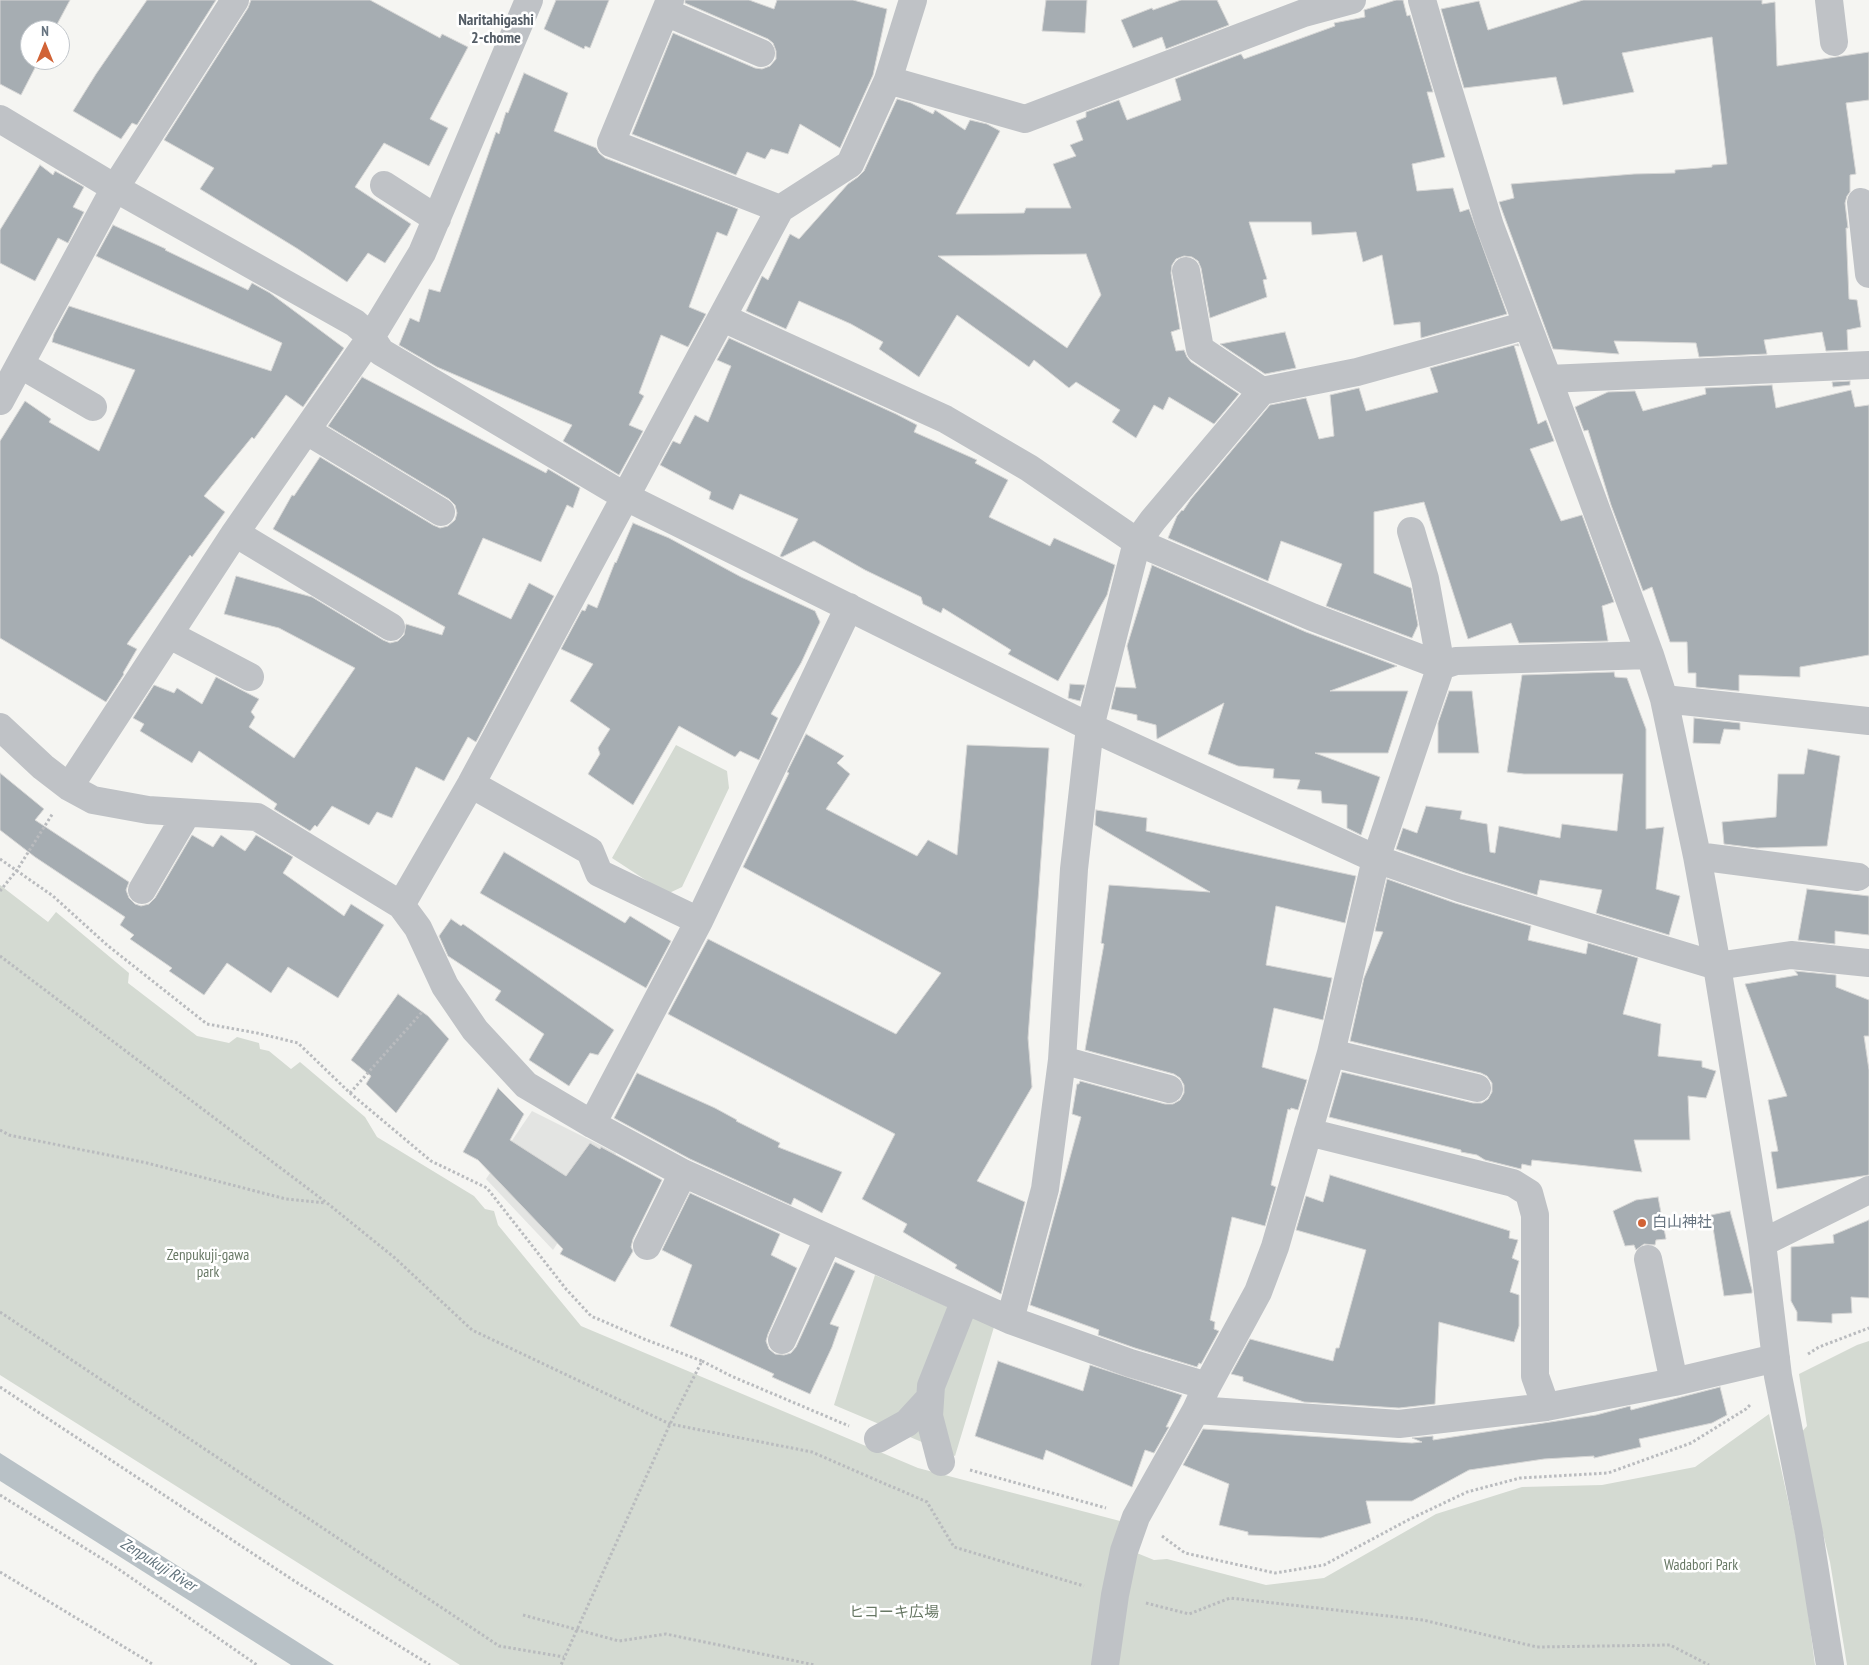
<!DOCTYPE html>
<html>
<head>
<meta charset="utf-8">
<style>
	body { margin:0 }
	#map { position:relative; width:1869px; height:1665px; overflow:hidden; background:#f5f5f2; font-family:"PT Sans Narrow",sans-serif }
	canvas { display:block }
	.north { position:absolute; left:20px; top:20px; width:50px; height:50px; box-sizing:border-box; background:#fff; border:1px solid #c2c7cc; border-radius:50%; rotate:0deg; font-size:14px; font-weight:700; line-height:20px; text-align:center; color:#677480 }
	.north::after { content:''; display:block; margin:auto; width:18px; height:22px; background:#d16336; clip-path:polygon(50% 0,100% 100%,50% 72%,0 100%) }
</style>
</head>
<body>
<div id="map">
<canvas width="1869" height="1665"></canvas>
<div class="north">N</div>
</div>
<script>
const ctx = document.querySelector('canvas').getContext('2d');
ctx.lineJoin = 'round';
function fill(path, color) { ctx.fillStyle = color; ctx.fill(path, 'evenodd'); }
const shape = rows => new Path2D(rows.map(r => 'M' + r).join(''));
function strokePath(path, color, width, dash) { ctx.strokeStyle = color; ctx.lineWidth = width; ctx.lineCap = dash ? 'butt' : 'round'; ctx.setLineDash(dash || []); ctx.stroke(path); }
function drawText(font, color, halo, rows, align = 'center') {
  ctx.font = font + ' "PT Sans Narrow","Noto Sans JP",sans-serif'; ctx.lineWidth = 5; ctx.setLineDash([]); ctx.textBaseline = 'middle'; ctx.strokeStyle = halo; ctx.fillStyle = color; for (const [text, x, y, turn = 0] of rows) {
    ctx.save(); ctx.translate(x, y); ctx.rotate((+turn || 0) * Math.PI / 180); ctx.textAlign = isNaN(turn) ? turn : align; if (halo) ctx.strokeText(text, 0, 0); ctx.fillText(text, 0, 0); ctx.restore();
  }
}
fill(shape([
	[532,1111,616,1153,553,1250,486,1179]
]), '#e3e4e2');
fill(shape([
	[676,745,727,771,729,788,682,887,667,894,612,858],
	[0,885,48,922,56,912,129,973,128,983,197,1036,229,1043,237,1037,259,1043,260,1049,269,1051,291,1069,300,1062,365,1117,377,1137,474,1196,485,1209,494,1211,498,1225,581,1326,918,1468,1120,1521,1117,1545,1154,1560,1167,1559,1266,1585,1324,1578,1436,1514,1522,1487,1602,1485,1695,1467,1769,1414,1801,1559,1815,1665,460,1665,0,1375],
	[875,1275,994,1327,955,1456,834,1405],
	[1869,1341,1869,1665,1847,1665,1830,1562,1799,1435,1807,1426,1799,1374,1857,1345]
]), '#d4dad2');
fill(shape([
	[0,1453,334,1665,291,1665,0,1481]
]), '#b8c1c6');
const building = shape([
	[0,0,70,0,54,30,30,30,30,60,39,60,21,95,0,84,0,0],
	[147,0,216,0,137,125,132,123,121,139,73,111,96,74,147,0],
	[251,0,370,0,440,38,442,34,468,47,430,119,448,128,429,166,384,143,355,187,411,224,385,263,368,253,347,282,298,249,200,189,214,168,164,140,248,8,251,0],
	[556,0,609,0,590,48,585,46,584,49,544,29,556,0],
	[685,0,749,0,774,9,777,0,853,0,887,9,873,75,840,148,800,124,788,154,771,149,765,159,747,152,736,175,632,134,673,33,755,68,762,69,770,66,776,59,776,51,773,43,768,39,685,3,685,0],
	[1046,0,1087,0,1085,33,1042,31,1046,0],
	[1181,0,1217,0,1229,25,1166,49,1162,37,1133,48,1121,20,1152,8,1153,10,1181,0],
	[1396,0,1403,0,1407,16,1410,15,1433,92,1427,92,1445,157,1412,164,1417,191,1453,188,1460,212,1469,209,1507,314,1421,338,1420,322,1394,325,1382,255,1363,262,1356,232,1312,235,1311,222,1249,222,1267,279,1263,280,1267,297,1210,318,1201,268,1198,261,1192,257,1184,256,1176,259,1172,265,1171,273,1180,329,1171,332,1176,351,1184,350,1187,357,1191,362,1239,394,1214,424,1169,397,1163,410,1154,405,1136,438,1112,422,1120,410,1076,382,1069,388,1034,360,1029,367,957,315,919,377,879,349,883,342,851,324,799,301,786,329,746,311,762,276,768,280,790,234,799,239,848,184,858,177,864,171,897,99,911,103,933,114,935,110,965,130,970,120,987,124,1000,131,956,214,1024,213,1026,208,1071,208,1053,164,1076,156,1070,145,1083,140,1076,121,1086,117,1086,112,1119,100,1127,120,1181,100,1175,79,1241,54,1244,59,1335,26,1334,23,1365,17,1364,10,1396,0],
	[1086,254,1101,295,1067,348,938,256,1086,254],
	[1583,0,1762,0,1762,4,1775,2,1777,66,1869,52,1869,100,1846,103,1856,174,1850,175,1850,192,1847,196,1845,203,1848,228,1846,228,1849,299,1857,300,1861,327,1847,330,1848,350,1826,351,1822,332,1764,340,1767,354,1699,357,1696,343,1614,341,1619,354,1553,349,1499,202,1514,198,1511,184,1634,174,1675,173,1675,170,1712,167,1712,165,1727,164,1712,37,1622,53,1634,92,1563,105,1556,77,1464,88,1441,9,1479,1,1488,30,1583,0],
	[524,73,568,93,554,131,596,148,599,153,605,158,738,209,727,236,717,232,689,307,706,314,688,347,661,335,639,393,644,396,629,425,643,431,619,475,563,441,572,425,437,367,399,345,410,318,419,322,429,289,440,292,496,132,499,134,506,112,508,113,524,73],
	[40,165,53,175,55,171,84,187,73,207,84,212,68,243,58,238,35,281,0,263,0,230,40,165],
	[113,225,166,249,165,250,248,290,252,283,270,293,344,348,303,407,286,395,254,439,252,437,204,496,225,512,192,557,190,555,127,644,137,649,123,673,124,674,106,702,0,638,0,441,25,401,51,419,49,422,99,451,135,370,52,342,54,334,69,306,271,371,282,343,96,256,113,225],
	[1285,332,1296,368,1265,374,1220,344,1285,332],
	[729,338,896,414,917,425,914,432,977,460,975,463,1008,480,989,517,1050,546,1054,538,1115,565,1107,595,1058,681,1008,654,1011,650,943,608,941,613,923,604,921,597,865,570,814,541,782,557,780,556,798,519,740,494,733,510,709,499,711,492,660,465,673,441,680,444,695,415,708,422,731,366,717,360,729,338],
	[1518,344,1519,346,1514,345,1538,424,1546,420,1554,441,1530,449,1561,521,1582,515,1614,602,1602,606,1608,641,1519,643,1511,623,1468,639,1424,502,1374,512,1374,573,1411,588,1418,625,1412,638,1326,606,1342,564,1281,541,1268,581,1168,538,1177,516,1182,510,1183,511,1191,499,1270,405,1306,398,1319,439,1334,436,1330,395,1359,388,1366,411,1438,392,1430,368,1518,344],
	[362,377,546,473,548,469,580,488,573,508,567,505,541,562,483,538,458,594,511,619,529,583,554,596,476,742,468,737,444,781,416,767,392,818,377,812,369,825,332,806,317,827,315,825,310,831,274,809,277,804,199,751,192,763,140,731,144,724,133,718,154,685,174,693,177,688,202,704,216,677,259,699,251,712,255,717,249,727,294,758,355,668,279,628,224,614,236,576,312,597,383,640,390,643,398,641,404,635,406,624,442,635,445,627,273,529,292,495,294,496,320,457,433,525,440,528,448,526,455,520,457,513,455,505,449,499,328,426,362,377],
	[1850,381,1850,385,1833,387,1832,382,1850,381],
	[1772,385,1776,408,1851,390,1855,407,1869,405,1869,655,1800,667,1800,677,1739,675,1739,691,1696,687,1696,673,1688,673,1687,642,1670,642,1652,587,1643,591,1611,505,1588,430,1584,431,1575,407,1608,392,1635,391,1643,411,1706,394,1705,388,1772,385],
	[633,523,669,538,741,577,815,611,820,622,801,663,771,714,778,718,759,760,740,751,735,757,679,726,633,805,588,774,600,754,598,748,610,729,570,701,593,664,561,649,582,610,585,611,588,604,597,608,615,562,616,563,633,523],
	[1152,565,1306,632,1397,666,1330,691,1408,691,1388,753,1315,753,1380,777,1361,835,1347,828,1347,805,1322,803,1321,791,1297,789,1300,780,1273,778,1274,769,1238,766,1208,754,1224,703,1157,739,1156,725,1137,720,1137,715,1111,709,1116,687,1136,688,1127,646,1152,565],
	[1614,672,1615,677,1627,678,1646,729,1646,829,1664,827,1656,889,1680,896,1669,935,1596,913,1602,890,1540,880,1537,895,1465,873,1396,849,1403,828,1417,833,1426,806,1462,811,1460,819,1487,824,1490,852,1495,853,1499,826,1560,838,1562,824,1617,831,1623,774,1524,774,1507,772,1522,675,1614,672],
	[1070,684,1085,685,1080,701,1068,698,1070,684],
	[1449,691,1472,691,1479,753,1438,753,1438,723,1449,691],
	[1694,718,1740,723,1740,730,1724,729,1720,744,1693,743,1694,718],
	[806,734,844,756,837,763,850,774,826,809,917,856,928,840,957,855,967,745,1049,748,1028,1038,1032,1087,977,1181,1025,1202,1001,1294,955,1268,957,1265,903,1232,907,1224,862,1199,895,1134,668,1014,708,939,896,1034,941,973,743,867,789,773,787,772,806,734],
	[1808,749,1840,756,1827,846,1757,848,1724,844,1722,822,1776,817,1778,774,1804,774,1808,749],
	[0,773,44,809,35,820,129,882,126,890,129,898,135,904,141,906,149,904,155,898,192,835,213,847,221,835,245,851,256,835,293,857,283,873,344,916,351,904,384,925,338,998,288,967,271,993,227,963,204,995,169,971,172,968,130,939,134,935,120,925,125,917,35,857,0,830,0,773],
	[1096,810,1147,818,1146,831,1356,876,1345,923,1276,906,1266,965,1332,978,1323,1020,1274,1008,1262,1067,1307,1080,1298,1110,1291,1108,1290,1110,1288,1109,1271,1185,1276,1187,1265,1226,1232,1217,1210,1320,1215,1322,1214,1329,1219,1331,1201,1364,1199,1363,1197,1367,1135,1348,1098,1335,1099,1330,1030,1305,1081,1117,1072,1114,1077,1084,1079,1084,1080,1081,1165,1104,1173,1104,1180,1100,1184,1093,1184,1085,1180,1078,1174,1074,1085,1050,1104,944,1101,943,1109,885,1210,892,1095,825,1096,810],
	[504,852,625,923,630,916,671,941,646,988,480,893,504,852],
	[1387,879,1455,903,1531,926,1528,940,1586,954,1588,943,1638,958,1623,1014,1661,1024,1658,1056,1702,1061,1702,1067,1716,1071,1706,1098,1688,1096,1690,1140,1634,1140,1642,1172,1532,1160,1531,1166,1522,1164,1521,1169,1485,1160,1477,1155,1461,1152,1461,1150,1329,1117,1342,1072,1473,1103,1482,1103,1488,1099,1492,1092,1492,1083,1487,1076,1481,1073,1350,1041,1364,978,1383,932,1375,931,1387,879],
	[1807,889,1869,896,1869,935,1835,931,1835,944,1798,940,1807,889],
	[451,919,461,926,463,924,614,1030,598,1055,590,1053,569,1086,529,1060,544,1034,495,1000,501,991,448,956,439,936,451,919],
	[1795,971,1836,975,1836,987,1869,1000,1869,1036,1864,1036,1869,1070,1869,1175,1777,1189,1771,1152,1778,1151,1768,1100,1787,1096,1745,984,1798,975,1795,971],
	[398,994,428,1016,449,1039,396,1113,366,1084,371,1076,351,1060,398,994],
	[637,1073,715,1108,737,1120,736,1121,780,1143,778,1147,842,1172,822,1213,794,1198,791,1205,690,1159,614,1118,637,1073],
	[498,1088,524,1114,510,1140,566,1176,590,1143,600,1149,601,1147,662,1180,633,1239,631,1247,633,1251,615,1282,560,1254,563,1249,478,1160,463,1152,498,1088],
	[1330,1175,1510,1231,1509,1238,1518,1240,1512,1258,1519,1261,1510,1292,1519,1295,1519,1326,1514,1342,1439,1322,1435,1404,1399,1408,1304,1402,1243,1381,1243,1377,1231,1374,1250,1339,1333,1361,1336,1348,1339,1348,1366,1250,1296,1230,1306,1196,1323,1202,1330,1175],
	[690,1193,780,1234,771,1255,797,1268,768,1334,766,1341,769,1349,775,1354,784,1355,791,1353,796,1347,835,1262,855,1271,830,1324,839,1327,832,1347,810,1394,772,1377,774,1374,670,1326,692,1265,662,1250,690,1193],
	[1658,1197,1666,1239,1656,1240,1655,1245,1644,1244,1636,1250,1634,1245,1625,1246,1613,1211,1636,1200,1658,1197],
	[1730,1211,1752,1290,1752,1293,1724,1296,1711,1215,1730,1211],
	[1869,1220,1869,1298,1851,1297,1852,1313,1832,1314,1832,1323,1797,1321,1797,1312,1791,1301,1791,1247,1834,1243,1833,1235,1869,1220],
	[998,1361,1083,1391,1090,1365,1182,1395,1166,1427,1169,1427,1154,1453,1145,1450,1132,1487,1046,1450,1043,1460,975,1436,998,1361],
	[1720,1387,1727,1415,1712,1423,1639,1439,1641,1447,1594,1458,1594,1456,1544,1459,1469,1470,1412,1501,1366,1501,1371,1523,1321,1538,1248,1535,1248,1532,1219,1525,1229,1484,1183,1465,1203,1429,1412,1443,1422,1442,1412,1438,1433,1436,1433,1440,1596,1415,1630,1406,1631,1410,1720,1387]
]);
fill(building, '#a6adb2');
strokePath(building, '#d6d6d5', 1);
strokePath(shape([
	[0,859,53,896,107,945,207,1024,257,1033,298,1043,350,1093,431,1161,487,1188,566,1289,591,1316,644,1339,702,1361,670,1424,561,1665],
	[0,891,17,870,53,813],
	[0,956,327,1203,395,1258,472,1330,670,1424,812,1452,927,1502,954,1547,1084,1586],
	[350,1093,423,1011],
	[0,1130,9,1135,147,1163,286,1199,325,1203],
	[0,1312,499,1646,564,1657],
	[1808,1354,1819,1347,1869,1328],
	[702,1361,731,1376,849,1426],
	[0,1387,296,1582,430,1665],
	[970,1470,1106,1508],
	[0,1495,117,1568,257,1665],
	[1162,1536,1185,1553,1275,1573,1324,1565,1408,1520,1467,1492,1520,1478,1608,1473,1691,1443,1746,1409,1751,1404],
	[0,1572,154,1665],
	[1146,1603,1189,1614,1230,1598,1423,1620,1537,1647,1670,1645,1709,1665],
	[523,1615,619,1641,666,1634,815,1665]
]), '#b9bbbe', 3, [2.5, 2.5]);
strokePath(shape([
	[670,0,611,143,780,209],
	[1422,0,1442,69,1490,226,1548,379,1650,655,1664,699,1697,856,1717,966,1762,1243,1778,1376,1809,1533,1830,1665],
	[1829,0,1834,42],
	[665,12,761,53],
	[888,80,1025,119,1304,13,1352,0],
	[0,119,115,188,355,323,371,337,381,352,626,497,1090,727,1376,859,1460,888,1717,966,1791,955,1869,963],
	[384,185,437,219],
	[1861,202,1869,274],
	[1186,271,1200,349,1262,391],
	[723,318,945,419,1029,468,1137,542,1312,617,1441,666,1456,661,1650,655],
	[21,365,93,407],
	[1548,379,1869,365],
	[0,401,115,188,235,0],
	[307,431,441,512],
	[235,533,391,627],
	[170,635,250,677],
	[1664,699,1869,721],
	[0,727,43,767,69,787,93,800,148,810,257,817,401,905,418,928,445,986,475,1030,526,1085,592,1124,683,1173,1010,1320,1130,1363,1207,1386],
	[471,784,590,851,599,873,699,921],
	[69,787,235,533,371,337,422,253,529,0],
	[1697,856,1858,877],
	[142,890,187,813],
	[401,905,471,784,780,209,850,164,888,80,913,0],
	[1331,1053,1477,1088],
	[1062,1060,1169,1089],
	[592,1124,699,921,849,607],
	[1308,1132,1513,1183,1529,1193,1535,1215,1535,1376,1546,1407],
	[1762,1243,1869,1190],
	[647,1246,683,1173],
	[1648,1259,1674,1382],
	[1010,1320,1045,1189,1062,1060,1074,869,1090,727,1137,542,1153,520,1262,391,1357,372,1527,325],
	[782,1340,828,1239],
	[1196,1410,1399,1424,1546,1407,1674,1382,1776,1358],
	[878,1439,907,1423,930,1398],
	[941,1462,929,1416,931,1386,965,1300],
	[1105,1665,1115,1595,1124,1551,1136,1517,1196,1410,1207,1386,1258,1292,1275,1247,1331,1053,1376,859,1441,666,1425,579,1411,531]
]), '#bfc2c6', 28);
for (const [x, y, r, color] of [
	[1642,1223,5,"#d16336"]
]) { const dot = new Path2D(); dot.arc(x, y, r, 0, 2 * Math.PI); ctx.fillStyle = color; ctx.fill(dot); strokePath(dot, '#fff', 2); }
drawText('15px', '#677480', '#fff', [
	["白山神社",1652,1223]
], 'left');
drawText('15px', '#687865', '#fff', [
	["Zenpukuji-gawa",208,1256],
	["park",208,1273],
	["Wadabori Park",1701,1566],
	["ヒコーキ広場",894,1613]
]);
drawText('bold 16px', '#545d66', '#fff', [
	["Naritahigashi",496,20],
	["2-chome",496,38]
]);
drawText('italic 16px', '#63747d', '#fff', [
	["Zenpukuji River",158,1565,32]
]);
</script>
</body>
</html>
